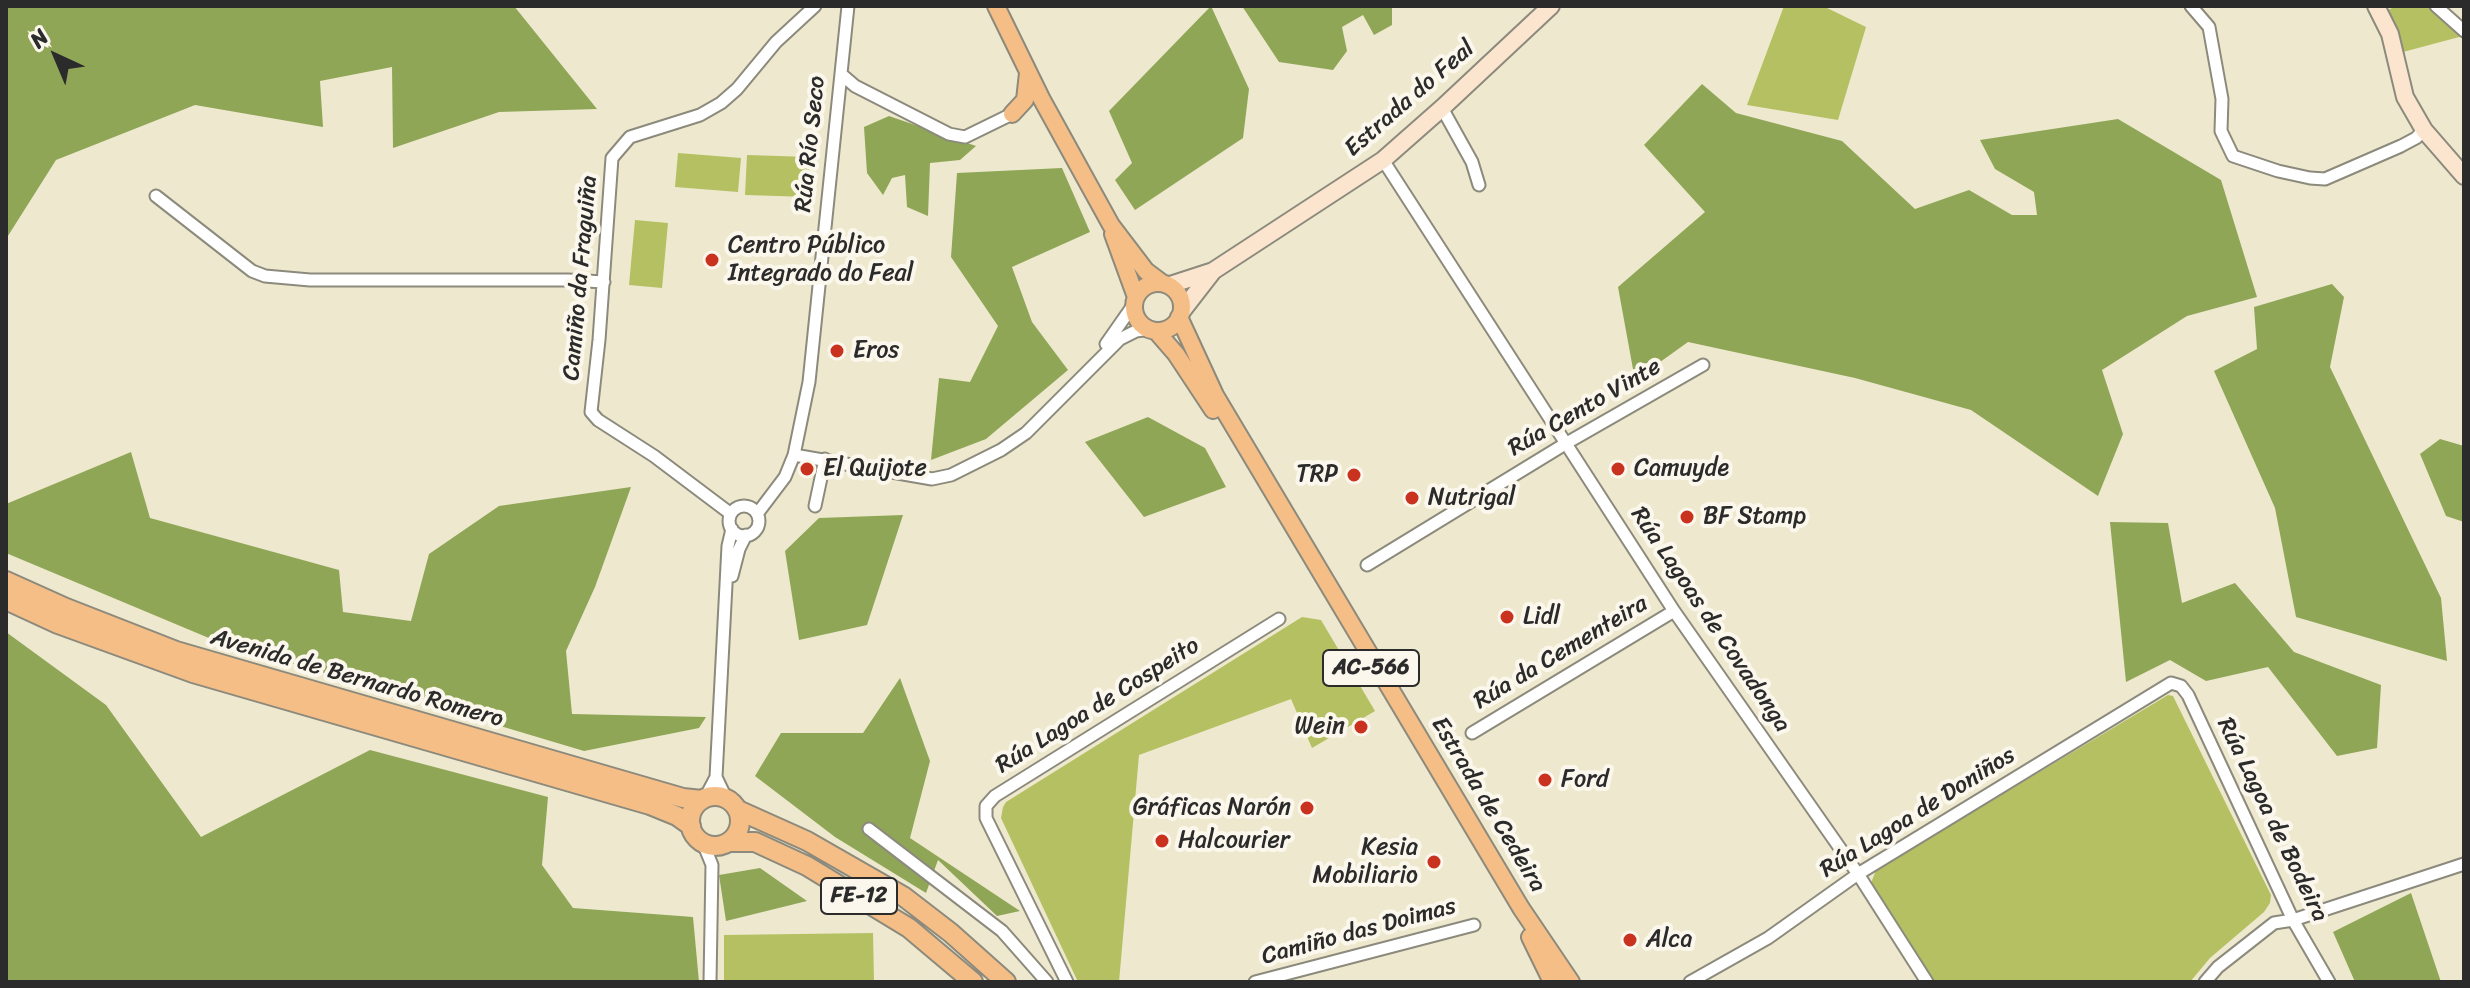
<!DOCTYPE html>
<html>
<head>
<meta charset="utf-8">
<style>
	body { margin:0 }
	#map { position:relative; width:2470px; height:988px; overflow:hidden; background:#eee9ce; font-family:Sriracha,sans-serif }
	canvas { display:block }
	.frame { position:absolute; inset:0; border:8px solid #2b2b2b; pointer-events:none }
	.north { position:absolute; left:16px; top:16px; width:80px; height:80px; -webkit-text-stroke:6px #fbf7ec; paint-order:stroke; rotate:316deg; font-size:22px; font-weight:700; line-height:32px; text-align:center; color:#2b2b2b }
	.north::after { content:''; display:block; margin:auto; width:28px; height:36px; background:#2b2b2b; clip-path:polygon(50% 0,100% 100%,50% 72%,0 100%) }
</style>
</head>
<body>
<div id="map">
<canvas width="2470" height="988"></canvas>
<div class="frame"></div>
<div class="north">N</div>
</div>
<script>
const ctx = document.querySelector('canvas').getContext('2d');
ctx.lineJoin = 'round';
function fill(path, color) { ctx.fillStyle = color; ctx.fill(path, 'evenodd'); }
const shape = rows => new Path2D(rows.map(r => 'M' + r).join(''));
function strokePath(path, color, width, dash) { ctx.strokeStyle = color; ctx.lineWidth = width; ctx.lineCap = dash ? 'butt' : 'round'; ctx.setLineDash(dash || []); ctx.stroke(path); }
function drawText(font, color, halo, rows, align = 'center') {
  ctx.font = font + ' Sriracha,sans-serif'; ctx.lineWidth = 8; ctx.setLineDash([]); ctx.textBaseline = 'middle'; ctx.strokeStyle = halo; ctx.fillStyle = color; for (const [text, x, y, turn = 0] of rows) {
    ctx.save(); ctx.translate(x, y); ctx.rotate((+turn || 0) * Math.PI / 180); ctx.textAlign = isNaN(turn) ? turn : align; if (halo) ctx.strokeText(text, 0, 0); ctx.fillText(text, 0, 0); ctx.restore();
  }
}
fill(shape([
	[1784,6,1823,6,1866,27,1838,120,1747,105],
	[2396,6,2428,6,2463,36,2403,52,2388,10],
	[678,153,741,158,738,192,675,187],
	[747,155,810,157,809,197,745,195],
	[635,220,668,223,662,288,629,285],
	[1302,617,1321,620,1375,711,1312,748,1291,699,1139,755,1119,982,1078,982,1001,818,1003,807,1006,802],
	[2168,695,2173,696,2271,895,2270,903,2264,912,2210,958,2190,982,1933,982,1873,889,1871,883,1876,870],
	[873,933,874,982,724,982,724,935]
]), '#b4c061');
fill(shape([
	[6,6,514,6,597,109,499,112,393,148,392,67,320,81,323,127,195,105,56,160,6,239],
	[1211,6,1249,89,1243,138,1135,210,1115,180,1132,163,1109,111],
	[1242,6,1392,6,1392,25,1374,35,1363,15,1342,27,1347,51,1333,70,1279,62],
	[1702,84,1736,113,1842,141,1915,209,1969,190,2012,215,2037,215,2034,192,1995,169,1980,140,2118,119,2221,180,2257,297,2187,316,2102,370,2123,434,2098,496,1971,410,1855,378,1688,342,1635,380,1618,287,1705,212,1644,145],
	[889,116,976,146,960,160,930,163,928,216,907,207,905,175,892,178,883,195,867,173,864,127],
	[1062,168,1090,232,1012,267,1032,322,1068,370,986,439,931,460,939,378,970,382,998,326,951,257,957,173],
	[2332,284,2344,297,2330,367,2441,598,2447,661,2296,617,2275,508,2214,371,2257,349,2254,307],
	[1148,417,1205,448,1226,487,1144,517,1085,442],
	[2440,439,2464,446,2464,522,2446,516,2420,454],
	[131,452,150,518,339,570,343,612,411,621,429,554,499,506,631,487,595,587,566,651,572,714,706,717,699,728,584,751,216,641,6,553,6,504],
	[903,515,867,625,799,640,785,551,819,518],
	[2110,522,2168,523,2182,603,2235,583,2294,652,2381,685,2377,748,2337,756,2268,667,2206,681,2170,660,2126,682],
	[6,632,106,705,201,837,370,750,548,797,542,865,573,908,693,917,699,982,6,982],
	[900,678,930,761,910,838,1020,911,997,916,938,860,926,893,835,837,755,776,781,733,863,733],
	[760,868,807,901,726,921,719,875],
	[2411,893,2441,982,2355,982,2333,932]
]), '#8fa657');
const minor = shape([
	[2191,6,2209,27,2222,99,2221,131,2233,156,2278,171,2310,178,2325,179,2401,146,2416,138,2424,130],
	[2436,6,2464,31],
	[841,74,855,86,949,134,965,137,1012,114],
	[1442,108,1472,162,1479,185],
	[1383,160,1674,611,1858,874,1927,982],
	[156,196,252,271,265,276,310,280,568,280,604,282],
	[1106,344,1134,304],
	[794,455,932,479,951,475,1001,450,1026,433,1120,339,1136,331,1149,329],
	[815,506,825,459],
	'729 521a15 15 0 1 1 30 0a15 15 0 1 1-30 0Z',
	[731,514,654,456,598,420,591,412,599,340,612,158,630,137,700,115,721,103,737,89,776,42,815,6],
	[757,514,785,477,794,455,809,382,848,6],
	[1367,565,1565,444,1703,365],
	[732,576,739,549,746,535],
	[1472,733,1674,611],
	[716,777,726,798],
	[705,798,716,777,728,546,732,529],
	[869,829,1002,931,1047,982],
	[703,843,712,865,710,982],
	[1067,982,986,818,986,806,995,796,1279,619],
	[1255,982,1474,925],
	[1690,982,1768,938,1858,874,2171,683,2181,686,2188,695,2293,920,2329,982],
	[2205,982,2218,967,2274,923,2293,920,2464,864]
]);
const secondary = shape([
	[2376,6,2390,34,2405,97,2424,130,2464,176],
	[1170,285,1213,271,1383,160,1442,108,1551,6],
	[1182,311,1213,271]
]);
const primary = shape([
	[996,6,1041,98,1111,225,1146,271,1162,283],
	[1012,114,1025,100,1028,73],
	[1113,234,1136,297],
	'1134 307a24 24 0 1 1 48 0a24 24 0 1 1-48 0Z',
	[1179,317,1215,395,1521,908,1571,982],
	[1156,331,1176,354,1213,410],
	[1530,937,1552,982]
]);
const trunk = shape([
	[6,581,66,608,176,651,683,798,702,800],
	[6,600,58,624,193,673,650,805,677,816,691,826],
	'690 821a25 25 0 1 1 50 0a25 25 0 1 1-50 0Z',
	[738,810,807,841,903,896,951,933,1006,982],
	[730,842,755,842,807,866,909,928,973,982]
]);
strokePath(minor, '#8c8a7c', 15);
strokePath(secondary, '#8c8a7c', 20);
strokePath(primary, '#8c8a7c', 20);
strokePath(trunk, '#8c8a7c', 22);
strokePath(minor, '#fff', 11);
strokePath(secondary, '#fbe5cf', 16);
strokePath(primary, '#f6be87', 16);
strokePath(trunk, '#f6be87', 18);
for (const [x, y, r, color] of [
	[712,260,8,"#c8321e"],
	[837,351,8,"#c8321e"],
	[807,469,8,"#c8321e"],
	[1618,469,8,"#c8321e"],
	[1354,475,8,"#c8321e"],
	[1412,498,8,"#c8321e"],
	[1687,517,8,"#c8321e"],
	[1507,617,8,"#c8321e"],
	[1361,727,8,"#c8321e"],
	[1545,780,8,"#c8321e"],
	[1307,808,8,"#c8321e"],
	[1162,841,8,"#c8321e"],
	[1434,862,8,"#c8321e"],
	[1630,940,8,"#c8321e"]
]) { const dot = new Path2D(); dot.arc(x, y, r, 0, 2 * Math.PI); ctx.fillStyle = color; ctx.fill(dot); strokePath(dot, '#fbf7ec', 3); }
for (const [x, y, w] of [
	[1371,668,96],
	[859,896,76]
]) { const box = new Path2D(); box.roundRect(x - w / 2, y - 18, w, 36, 6); ctx.fillStyle = '#fbf7ec'; ctx.fill(box); strokePath(box, '#2b2b2b', 2); }
drawText('bold 22px', '#2b2b2b', null, [
	["AC-566",1371,668],
	["FE-12",859,896]
]);
drawText('24px', '#2b2b2b', '#fbf7ec', [
	["Estrada do Feal",1410,99,-41],
	["Rúa Río Seco",811,144,-84],
	["Camiño da Fraguiña",581,278,-85],
	["Rúa Cento Vinte",1585,408,-30],
	["Rúa Lagoas de Covadonga",1710,620,56],
	["Rúa da Cementeira",1561,653,-31],
	["Avenida de Bernardo Romero",357,679,16],
	["Rúa Lagoa de Cospeito",1098,706,-32],
	["Estrada de Cedeira",1488,805,59],
	["Rúa Lagoa de Doniños",1918,813,-32],
	["Rúa Lagoa de Bodeira",2272,820,64],
	["Camiño das Doimas",1359,932,-15]
]);
drawText('24px', '#2b2b2b', '#fbf7ec', [
	["Centro Público",728,246],
	["Integrado do Feal",728,274],
	["Eros",853,351],
	["El Quijote",823,469],
	["Camuyde",1634,469],
	["TRP",1338,475,"right"],
	["Nutrigal",1428,498],
	["BF Stamp",1703,517],
	["Lidl",1523,617],
	["Wein",1345,727,"right"],
	["Ford",1561,780],
	["Gráficas Narón",1291,808,"right"],
	["Halcourier",1178,841],
	["Kesia",1418,848,"right"],
	["Mobiliario",1418,876,"right"],
	["Alca",1646,940]
], 'left');
</script>
</body>
</html>
